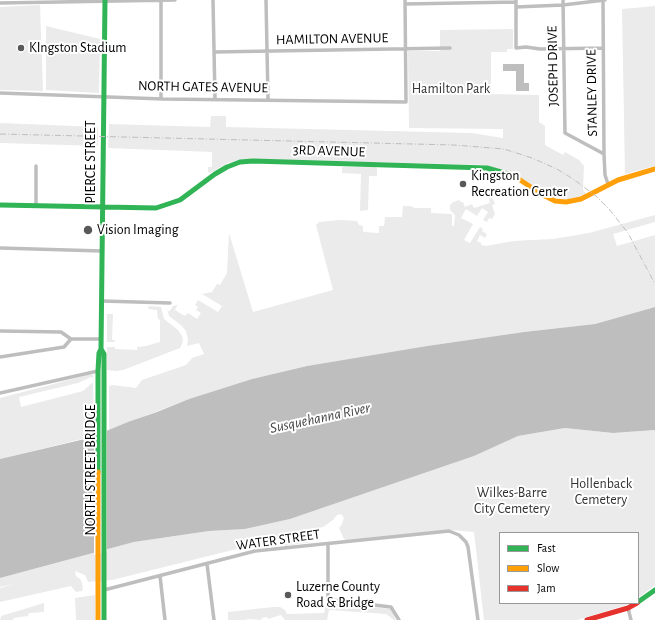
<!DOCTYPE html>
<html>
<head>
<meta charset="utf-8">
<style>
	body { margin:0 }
	#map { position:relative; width:655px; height:620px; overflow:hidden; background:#fff; font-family:"Alegreya Sans",sans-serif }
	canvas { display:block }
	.legend { position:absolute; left:499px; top:532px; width:140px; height:72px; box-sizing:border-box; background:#fff; border:1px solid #999; margin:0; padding:5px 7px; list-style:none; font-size:12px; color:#000 }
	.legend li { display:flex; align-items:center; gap:8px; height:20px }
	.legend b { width:20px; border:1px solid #999 }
</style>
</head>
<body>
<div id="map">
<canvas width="655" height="620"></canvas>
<ul class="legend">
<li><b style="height:5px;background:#30b455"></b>Fast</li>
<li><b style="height:5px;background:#ff9f0a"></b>Slow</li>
<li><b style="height:5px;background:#e5322d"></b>Jam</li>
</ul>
</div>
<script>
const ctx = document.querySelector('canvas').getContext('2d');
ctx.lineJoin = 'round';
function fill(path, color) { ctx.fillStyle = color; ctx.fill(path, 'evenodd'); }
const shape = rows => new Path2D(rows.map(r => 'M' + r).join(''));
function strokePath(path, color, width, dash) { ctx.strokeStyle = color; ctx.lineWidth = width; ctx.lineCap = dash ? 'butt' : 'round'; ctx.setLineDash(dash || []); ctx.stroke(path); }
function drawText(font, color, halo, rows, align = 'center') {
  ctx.font = font + ' "Alegreya Sans",sans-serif'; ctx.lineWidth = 4; ctx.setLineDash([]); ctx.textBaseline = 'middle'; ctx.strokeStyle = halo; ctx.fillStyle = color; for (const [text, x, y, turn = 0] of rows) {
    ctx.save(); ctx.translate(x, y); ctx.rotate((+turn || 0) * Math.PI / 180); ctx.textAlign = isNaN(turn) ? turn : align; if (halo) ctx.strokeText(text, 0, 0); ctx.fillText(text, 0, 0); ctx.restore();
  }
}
fill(shape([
	[40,5,43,91,0,90,0,7],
	[655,6,655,166,625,174,622,9],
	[46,26,100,39,99,93,46,90],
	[513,29,513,49,507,49,507,52,491,52,491,94,539,95,539,122,545,126,545,145,563,155,565,152,579,160,584,166,583,188,584,192,587,193,579,197,568,199,553,197,545,194,512,173,484,165,251,159,239,160,228,163,210,173,208,172,208,167,212,167,212,152,108,148,109,124,210,127,211,116,226,116,226,127,472,133,503,138,503,129,409,128,408,51,440,51,440,30],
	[0,123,98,127,98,146,0,143],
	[343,167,376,167,377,169,377,176,369,176,368,210,360,211,361,174,342,173,342,168],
	[491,198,493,199,495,204,492,205,495,214,492,219,489,218,487,222,483,220,488,212,482,208,477,216,466,209,461,218,473,224,464,240,470,243,480,227,483,229,482,231,487,234,485,238,480,235,477,241,481,243,481,245,486,246,513,241,553,239,589,233,655,215,655,222,613,234,617,246,655,235,655,307,595,324,524,332,427,346,307,366,252,379,189,399,109,430,109,386,113,385,136,388,142,380,186,365,192,358,204,354,199,343,187,346,188,340,186,331,182,326,169,316,167,308,169,312,173,306,177,305,179,302,175,310,185,316,188,313,197,319,201,313,196,310,198,307,195,305,198,300,218,312,222,306,202,294,212,292,217,284,220,285,227,273,229,233,253,312,333,290,316,225,319,222,340,220,357,221,359,225,363,226,363,232,379,233,379,226,384,226,385,217,402,217,403,206,410,206,415,208,431,208,431,213,452,214,452,226,454,226,455,215,450,210,450,205,453,202,459,200,461,202,463,202,465,207,472,204,474,208,490,203,489,199],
	[149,306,161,307,164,319,178,330,182,336,183,341,181,346,180,348,123,370,116,371,107,370,107,347,115,347,115,349,137,350,137,347,146,346,160,342,160,320,158,319,157,310,148,309],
	[107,314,113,314,112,340,115,340,115,342,107,342],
	[88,375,93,375,94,436,0,459,0,398],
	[91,377,93,378,93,382,83,391,21,407,19,397,78,383],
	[565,428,613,433,655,430,655,585,638,598,638,533,500,533,500,603,631,603,630,604,577,620,484,620,474,532,450,530,346,540,344,539,339,528,342,524,344,518,342,515,339,514,336,516,333,520,323,527,293,534,293,536,286,538,287,542,308,534,311,542,285,546,283,538,281,538,112,580,88,582,85,575,75,571,76,576,81,580,83,588,82,591,76,592,71,586,0,602,0,588,14,584,0,587,0,578,134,542,209,531,245,529,290,519,474,456,518,436],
	[95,595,95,620,76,620,75,598],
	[44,603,44,612,29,613,28,616,14,618,13,620,0,620,1,616],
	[333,603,391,609,396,620,394,620,386,614,329,610,327,620,285,620,281,615,268,619,267,617,262,618,261,620,250,619,244,620,228,620,228,612,273,607,280,607,285,610,287,614,324,613,326,604]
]), '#ebebeb');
fill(shape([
	[503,64,524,64,524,83,529,83,529,91,516,91,516,71,503,71],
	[655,307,655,430,613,433,565,428,518,436,474,456,290,519,245,529,209,531,134,542,0,578,0,459,89,438,128,422,157,412,189,399,252,379,307,366,427,346,524,332,595,324]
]), '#bebebe');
fill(shape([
	[107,429,107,552,94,555,94,434]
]), '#fff');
strokePath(shape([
	[213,0,215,99],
	[266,0,268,99],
	[516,0,516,48,526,47,540,49,603,48],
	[563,0,565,133,604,154],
	[603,0,604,154,605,175,608,184],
	[0,3,175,0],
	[405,4,516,2],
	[516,7,563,5,605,0],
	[214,52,450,48],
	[0,93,163,99,406,102,405,0],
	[161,99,161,0],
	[36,205,36,166],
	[0,248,102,251],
	[102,301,170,303],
	[0,331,61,332,71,339],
	[71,339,101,339],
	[0,357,64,347,71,339],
	[0,393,98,371],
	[328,545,328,599,332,600,391,607,399,620],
	[207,564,214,620],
	[160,576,165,620],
	[104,590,255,551,449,531,459,535,466,542,468,547,478,620],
	[628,608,631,620]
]), '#bebebe', 3.5);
strokePath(shape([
	[0,205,156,208,180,200,215,174,227,167,240,162,253,161,487,168,508,174],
	[101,349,104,354,104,620],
	[98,472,98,371,99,353,101,349,105,0],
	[638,602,655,590]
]), '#30b455', 5);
strokePath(shape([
	[508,174,514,176,543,195,555,201,566,202,581,199,618,180,655,169],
	[98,472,98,620]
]), '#ff9f0a', 5);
strokePath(shape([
	[587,620,628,608,637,603]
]), '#e5322d', 5);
strokePath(shape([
	[0,134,454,145,504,149,532,158,557,169,573,179,596,196,609,209,628,233,655,284]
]), '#bebebe', 1, [6, 2, 1, 2]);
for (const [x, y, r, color] of [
	[21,48,4,"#595959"],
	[463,184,4,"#595959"],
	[88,230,5,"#595959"],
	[288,595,4,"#595959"]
]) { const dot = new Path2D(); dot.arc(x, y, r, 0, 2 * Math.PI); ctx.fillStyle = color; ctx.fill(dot); strokePath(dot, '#fff', 1.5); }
drawText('14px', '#000', '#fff', [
	["HAMILTON AVENUE",332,39,-1],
	["JOSEPH DRIVE",553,66,-91],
	["NORTH GATES AVENUE",203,87,1],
	["STANLEY DRIVE",592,93,-91],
	["3RD AVENUE",329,151,2],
	["PIERCE STREET",91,162,-90],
	["NORTH STREET BRIDGE",91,470,-90],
	["WATER STREET",278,540,-8]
]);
drawText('14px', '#000', '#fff', [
	["KIngston Stadium",29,48],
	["Kingston",471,176],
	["Recreation Center",471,192],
	["Vision Imaging",97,230],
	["Luzerne County",296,587],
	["Road & Bridge",296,603]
], 'left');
drawText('14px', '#323232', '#fff', [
	["Hamilton Park",451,89],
	["Hollenback",601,484],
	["Cemetery",601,500],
	["Wilkes-Barre",512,493],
	["City Cemetery",512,509]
]);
drawText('italic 15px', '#434343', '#fff', [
	["Susquehanna River",320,418,-12]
]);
</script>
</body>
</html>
